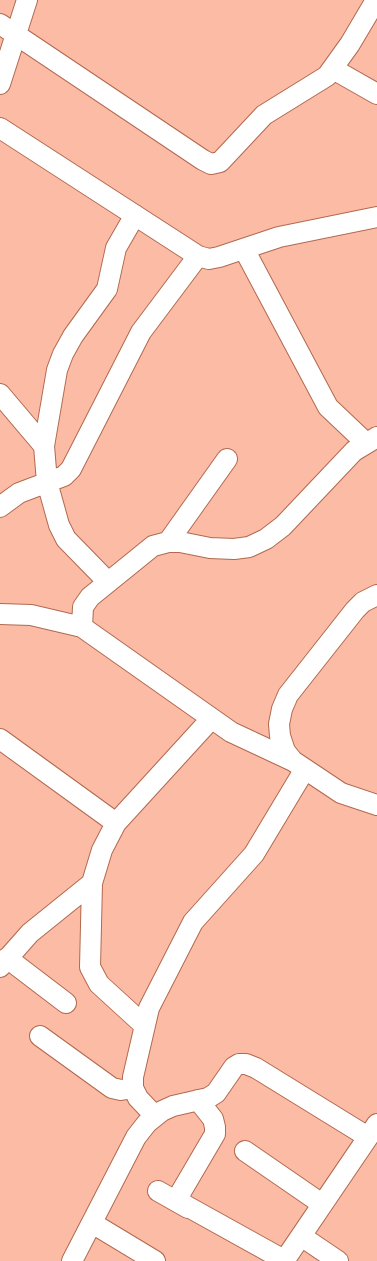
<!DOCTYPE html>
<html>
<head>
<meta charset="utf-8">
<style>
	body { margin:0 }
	canvas { display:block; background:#fcbba4 }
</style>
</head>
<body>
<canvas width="377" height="1261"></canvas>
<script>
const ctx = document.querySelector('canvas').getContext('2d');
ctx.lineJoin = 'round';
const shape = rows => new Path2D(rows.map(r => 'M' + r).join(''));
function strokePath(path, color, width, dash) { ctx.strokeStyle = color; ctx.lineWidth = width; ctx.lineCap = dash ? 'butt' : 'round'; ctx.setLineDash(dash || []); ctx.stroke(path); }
const minor = shape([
	[0,24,203,160,211,164,220,162,264,115,327,76,350,44,376,0],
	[333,69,377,94],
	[0,84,27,0],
	[0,128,198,256,209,259,219,257,279,237,377,217],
	[244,249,328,407,366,443],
	[0,394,44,446],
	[0,507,19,493,64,476,71,469,141,332,198,256],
	[168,542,227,459],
	[108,582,66,539,59,525,47,482,44,446,57,370,63,354,73,336,107,289,116,248,135,215],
	[377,595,363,602,355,610,288,695,282,709,279,724,280,736,285,751,293,761,341,793,377,805],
	[0,614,31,615,82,627],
	[0,739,116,823],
	[293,761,231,732,82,627,83,607,90,597,153,546,168,542,180,542,210,548,234,549,249,547,266,539,283,526,354,451,377,437],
	[92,883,90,967,99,984,145,1026],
	[7,958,66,1003],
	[0,967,30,933,92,883,102,850,116,823,211,719],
	[40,1036,112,1088,121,1090,133,1088],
	[198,1100,213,1119,215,1127,215,1134,181,1192,180,1198,183,1204,284,1260],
	[155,1116,138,1098,133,1088,133,1077,149,1008,193,922,254,854,305,769],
	[245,1151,322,1204],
	[158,1191,188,1208],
	[92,1223,155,1261],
	[301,1236,338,1261],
	[72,1261,136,1137,147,1123,162,1111,173,1106,208,1098,216,1093,234,1067,239,1064,246,1064,256,1068,368,1137],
	[284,1261,377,1124]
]);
strokePath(minor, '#b2694f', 22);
strokePath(minor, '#fff', 20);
</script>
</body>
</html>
